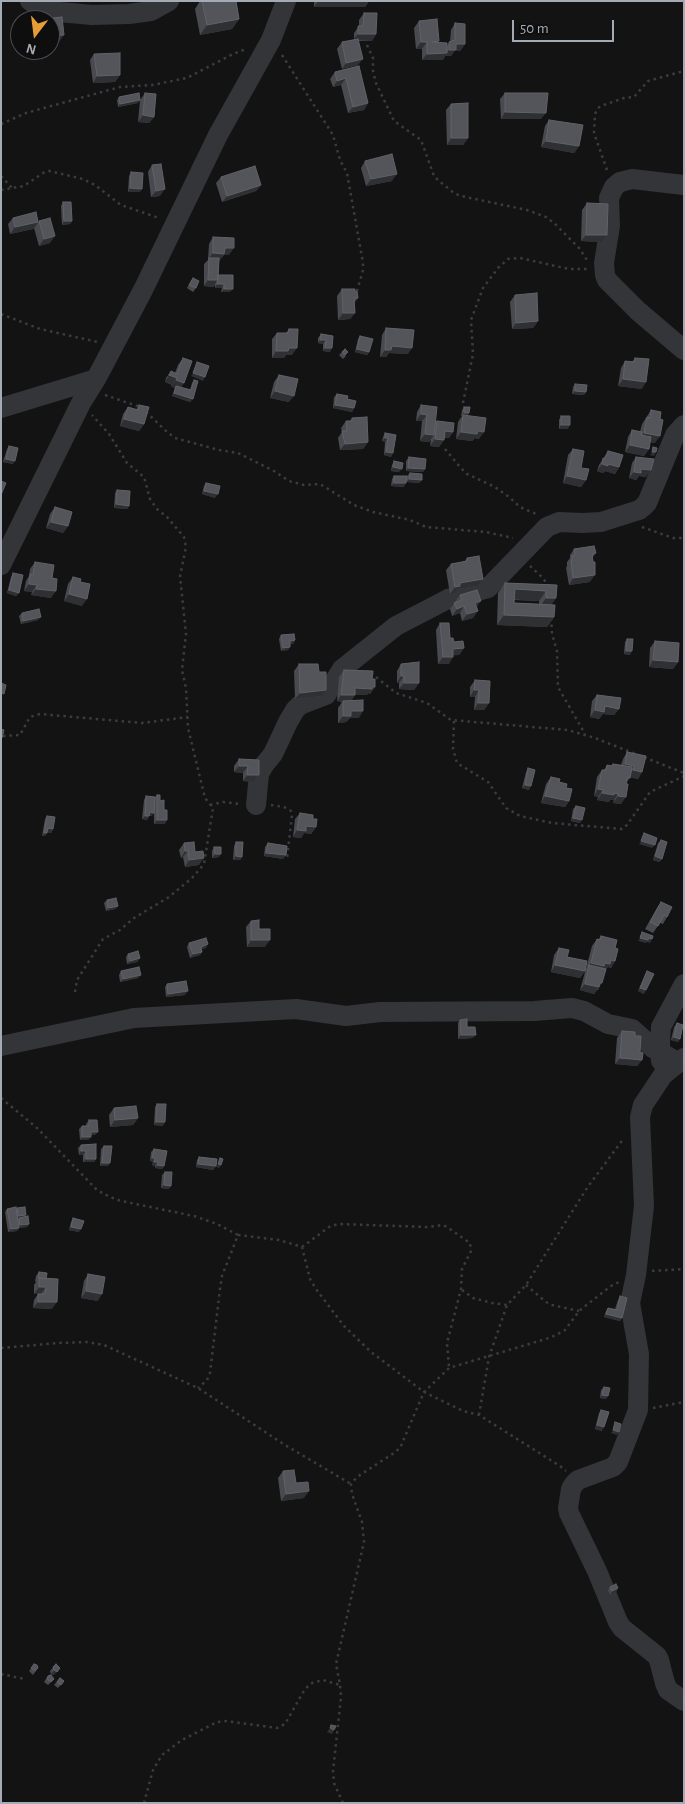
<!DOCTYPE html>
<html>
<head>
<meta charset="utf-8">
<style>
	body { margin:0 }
	#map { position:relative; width:685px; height:1804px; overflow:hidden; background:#131314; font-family:"Alegreya Sans",sans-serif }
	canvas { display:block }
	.frame { position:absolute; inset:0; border:2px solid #a5abb4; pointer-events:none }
	.north { position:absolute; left:10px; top:10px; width:50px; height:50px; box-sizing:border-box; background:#0e0e0f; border:1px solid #4a4d51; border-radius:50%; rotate:195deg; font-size:14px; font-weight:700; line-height:20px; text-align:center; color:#a5abb4 }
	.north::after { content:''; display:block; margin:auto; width:18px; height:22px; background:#e79c38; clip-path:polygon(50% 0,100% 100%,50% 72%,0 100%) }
	.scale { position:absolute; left:512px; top:20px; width:102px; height:22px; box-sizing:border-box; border:2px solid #a5abb4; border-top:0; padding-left:6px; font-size:15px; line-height:18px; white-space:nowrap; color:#a5abb4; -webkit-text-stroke:4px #0e0e0f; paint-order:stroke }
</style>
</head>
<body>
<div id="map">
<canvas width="685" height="1804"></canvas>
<div class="frame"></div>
<div class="north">N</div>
<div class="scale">50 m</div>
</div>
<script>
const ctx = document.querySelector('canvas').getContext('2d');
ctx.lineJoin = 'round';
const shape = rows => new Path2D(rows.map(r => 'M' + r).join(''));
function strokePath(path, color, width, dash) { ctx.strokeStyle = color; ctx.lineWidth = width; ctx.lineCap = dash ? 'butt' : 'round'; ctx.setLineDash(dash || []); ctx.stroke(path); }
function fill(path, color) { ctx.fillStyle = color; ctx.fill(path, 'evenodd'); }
strokePath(shape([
	[367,45,373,58,373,71,376,83,394,121,421,140,434,176,439,181,454,193,461,196,527,210,546,217,554,223,579,248,587,260],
	[282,55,333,135,340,160,347,173,363,263,363,270,357,291],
	[1,124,26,113,120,87,152,85,187,78,233,54,246,49],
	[607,170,594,133,595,114,598,108,601,106,624,98,634,97,648,81,684,71],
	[1,176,12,188],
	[1,190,24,186,43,173,49,171,83,179,95,185,121,205,159,218],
	[1,314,40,329,98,342],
	[105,395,140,407],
	[463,403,473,354,471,320,483,288,498,268,508,259,520,258,569,269,588,269],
	[146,412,167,432,175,438,219,450,238,453,274,471,289,481,304,485,320,484,354,505,373,512,410,520,426,527,486,532,513,538],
	[445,449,460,467,467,474,495,487,509,497,520,507,536,514],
	[642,527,673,538,684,538],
	[530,566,543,578,548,586],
	[551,618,552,634,557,651,558,687,585,734],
	[371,673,396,693,427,703,451,720,568,730,595,738,684,773],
	[454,721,453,749,457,763,488,782,506,808,520,816,552,823,622,829,627,825,650,792,684,776],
	[3,736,20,735,30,717,40,714,142,723,188,717],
	[210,805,223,802,241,804],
	[271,805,284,807,291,811,292,815,287,859],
	[75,992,77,980,103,939,120,930,134,918,169,897,192,878,204,864,213,808,205,798,188,728,186,688,182,670,186,634,180,576,186,547,184,537,167,517,157,509,150,499,144,477,127,463,109,434,92,415],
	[1,1098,37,1128,97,1190,110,1197,121,1201,194,1216,217,1224,238,1235,222,1276,220,1289,210,1373,207,1380,198,1388],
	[238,1235,279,1240,302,1247,310,1279,316,1289,344,1326,371,1352,424,1392,463,1411,479,1415,560,1466,566,1471],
	[302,1247,329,1227,338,1224,427,1227,443,1225,447,1227,470,1243,471,1251,462,1269,461,1289,447,1343,449,1367],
	[652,1271,684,1269],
	[526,1285,546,1302,552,1305,579,1311],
	[462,1290,473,1298,492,1303,507,1305],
	[1,1348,58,1343,87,1342,104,1345,198,1388,285,1445,351,1484],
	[653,1408,684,1402],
	[479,1415,489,1357,507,1305,526,1285,587,1188,624,1138],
	[1,1674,25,1679],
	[144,1803,153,1770,162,1755,182,1740,217,1722,226,1721,277,1728,285,1724,305,1689,312,1683,323,1680,340,1685],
	[343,1803,334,1783,333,1771,341,1697,340,1685,336,1664,364,1542,362,1522,352,1494,351,1484,357,1477,394,1453,400,1448,424,1392,449,1368,549,1338,558,1334,565,1330,579,1311,611,1286,619,1282]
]), '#3a3c40', 2.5, [2.5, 4]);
strokePath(shape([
	[30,1,47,10,59,12,92,15,129,14,151,11,169,1],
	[684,185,632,179,620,182,614,187,609,198,610,226,604,263,605,275,607,280,638,311,684,350],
	[1,408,96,379],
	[1,565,81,403,96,379,143,290,218,135,271,40,286,1],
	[256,805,259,774,264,765,273,754,288,722,295,710,300,705,326,695,342,669,396,626,448,599,488,588,547,527,559,522,582,523,601,522,639,510,643,507,647,503,675,435,684,425],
	[1,1046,134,1018,296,1009,346,1016,380,1012,534,1011,572,1008,584,1011,608,1024,632,1029,653,1048,677,1062],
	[684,1058,663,1075,643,1105,640,1117,644,1206,636,1275,630,1303,639,1354,638,1410,618,1462,613,1467,578,1480,574,1484,571,1489,568,1508,569,1513,597,1571,618,1622,622,1628,657,1656,659,1660,665,1683,668,1690,684,1701],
	[661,1061,660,1043,661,1027,684,984]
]), '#343539', 20);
fill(shape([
	[200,1,236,1,239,19,232,29,200,35,195,9],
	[314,1,369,1,365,7,314,7],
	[364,13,376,34,372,41,358,41,358,65,342,69,337,49,342,42,354,40,354,33,359,26,359,20],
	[419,21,439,41,438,42,447,46,450,42,451,30,455,23,465,44,460,51,455,50,451,56,445,56,443,60,422,60,422,49,416,49,414,28],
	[94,54,120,75,115,82,93,83,90,60],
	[359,66,368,103,364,110,348,113,341,85,333,87,330,79,335,72],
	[145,93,154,117,149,123,138,122,140,100],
	[505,93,541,119,501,119,500,99],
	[119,97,138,103,118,107,117,100],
	[451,104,468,138,463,145,447,145,446,110],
	[549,120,579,146,574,153,541,147,545,126],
	[365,161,392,181,366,186,361,168],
	[152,165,160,196,151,197,148,172],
	[131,172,140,192,128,192,129,176],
	[221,177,261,185,256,191,222,202,216,183],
	[63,202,72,221,70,224,62,225,61,206],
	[587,203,607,235,602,242,581,241,582,210],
	[13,218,38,222,33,229,10,234,8,224],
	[39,221,50,243,39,246,34,228],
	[213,237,229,255,224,255,219,261,218,275,230,292,221,292,222,288,215,288,215,285,213,287,204,286,204,264,208,260,209,244],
	[193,278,196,288,193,292,187,288],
	[342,289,355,292,358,298,354,303,355,313,350,319,338,320,337,296],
	[515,295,538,321,533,328,512,329,510,302],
	[386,328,408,354,389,353,386,357,380,357,382,335],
	[289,329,292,355,286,355,284,358,272,358,272,339,277,333,286,333],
	[321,334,333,336,330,352,323,351,323,344,318,343,318,338],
	[360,336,369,352,367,355,355,352,358,339],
	[342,352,346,356,343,359,339,355],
	[183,358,184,383,181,387,190,390,192,383,194,380,190,402,172,396,175,388,171,386,172,385,165,382,166,378,171,371,175,373,178,365],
	[635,358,642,389,618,386,621,368,625,361,632,362],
	[279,375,289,402,270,398,274,382],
	[575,384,586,392,584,395,572,394,573,387],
	[337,394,347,399,354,408,352,412,333,408,334,397],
	[139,405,144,424,139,431,120,426,123,414,128,407,136,410],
	[421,405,435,423,437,421,453,432,449,438,444,438,444,440,439,447,430,446,431,440,429,442,420,441,422,421,416,421,417,412],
	[464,407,469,413,467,416,479,439,475,438,472,441,456,439,458,422,462,416,461,416,462,410],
	[651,410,655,443,650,442,649,449,644,456,625,452,628,437,632,430,640,432,642,424],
	[561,416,568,429,559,429,559,420],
	[352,418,368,442,363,449,340,450,338,438,342,432,341,428,346,421,350,421],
	[385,433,396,435,391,457,384,455,385,442,382,441,383,437],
	[9,446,13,464,3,462,7,449],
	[573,449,586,480,581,487,563,483,568,455],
	[608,451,619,467,615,474,605,471,603,473,597,471,599,465],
	[409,457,425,469,423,472,406,471,406,461],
	[636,457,646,477,639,476,636,480,629,478,632,463],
	[394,461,399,472,391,471,392,465],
	[410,473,422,480,419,483,407,482,407,476],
	[394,476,404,487,391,486,392,479],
	[206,483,215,498,202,494,204,486],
	[117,490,129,506,127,509,114,508,115,493],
	[55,507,68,526,63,533,46,528,50,514],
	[574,549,596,553,592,558,590,582,569,585,566,568,567,566,567,562,570,558,570,555],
	[467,558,483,579,478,586,458,589,456,593,450,594,446,570,451,564,464,562],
	[35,562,52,578,51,598,31,595,32,592,24,591,26,581,29,576,30,569],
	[13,573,19,593,16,596,7,593,11,577],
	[73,577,82,606,64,601,68,584],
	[505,583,557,585,556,598,551,605,554,617,547,627,497,625,498,593],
	[514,600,539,601,539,604,514,603],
	[460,595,477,607,473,618,462,621,460,613,452,616,450,609],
	[22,613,38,620,21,624,19,616],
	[440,623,450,638,454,642,464,648,459,655,453,655,449,664,438,664,436,630],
	[281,635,295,640,293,644,290,644,288,650,281,651,279,639],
	[627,639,630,655,624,654,625,642],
	[655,641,678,662,673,669,649,667,650,648],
	[299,664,319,672,322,696,295,699,294,671],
	[401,664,419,683,414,690,399,689,399,683,397,683,397,671],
	[344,670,372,679,375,687,370,694,368,693,367,695,355,695,351,701,359,718,350,718,346,722,338,723,338,708,342,702,337,701,339,677],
	[475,680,489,703,484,710,474,710,475,697,470,697,470,687],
	[597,695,619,709,614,715,603,714,599,719,590,717,592,701],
	[627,752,642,772,638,779,630,777,626,784,621,804,613,803,614,800,610,800,609,802,597,800,598,797,594,796,597,777,602,770,604,770,607,765,611,766,613,764,621,765,623,759],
	[239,759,259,775,254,782,243,781,243,773,234,772,234,766],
	[528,768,529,790,522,788,526,772],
	[551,777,559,782,569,801,565,807,541,803,546,784],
	[157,795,160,801,165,824,154,824,154,809,154,813,151,816,149,816,147,820,142,819,144,800,146,796,155,797],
	[576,806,580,823,571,821,573,809],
	[300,813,313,819,316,827,311,834,304,833,301,838,293,837,295,819],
	[47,816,53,829,51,833,47,832,45,836,42,836,45,819],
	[661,840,662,859,659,862,653,860,658,843],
	[236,842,242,857,240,860,233,860,234,846],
	[184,843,195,852,199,865,185,867,183,857,181,858,179,850],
	[268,843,286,855,283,859,264,856,265,847],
	[214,847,219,857,212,858,212,851],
	[107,900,118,906,115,909,106,911,104,903],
	[661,902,667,917,663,924,660,923,653,933,645,929,657,908],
	[251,921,259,929,265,947,247,947,246,927],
	[601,936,615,948,615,961,611,968,608,967,606,969,598,990,597,990,594,994,580,990,585,972,586,969,592,946,597,939,598,940],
	[189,943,206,948,202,949,202,952,200,955,190,958,187,947],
	[559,948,567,957,585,971,580,978,551,972,554,955],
	[128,954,140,958,137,962,127,964,126,957],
	[121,971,138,978,120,982,119,975],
	[647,971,644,994,638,991,645,975],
	[167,984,185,995,166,997,165,987],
	[460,1020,467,1027,473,1038,458,1039,458,1023],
	[677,1023,680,1039,678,1042,671,1040,674,1027],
	[622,1031,635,1036,642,1060,637,1066,615,1064,617,1038],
	[157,1104,163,1126,154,1125,155,1107],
	[114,1108,138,1118,133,1125,110,1127,109,1115],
	[89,1120,95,1135,91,1135,88,1140,80,1140,79,1129,82,1126,86,1126,86,1124],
	[81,1145,96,1159,94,1162,83,1162,83,1155,79,1155,78,1148],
	[104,1146,108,1166,100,1166,101,1149],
	[154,1149,164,1166,162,1169,155,1168,155,1166,152,1165,153,1162,150,1161,151,1152],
	[199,1157,216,1166,213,1170,196,1167,197,1160],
	[165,1172,171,1186,168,1189,161,1188,162,1175],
	[17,1208,25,1217,29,1224,27,1227,19,1228,17,1231,8,1232,5,1212,7,1209,16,1210],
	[73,1218,79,1232,69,1230,71,1222],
	[39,1272,46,1279,52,1309,33,1308,34,1300,38,1294,34,1294,34,1285,36,1282,35,1281,36,1276],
	[88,1274,98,1301,81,1298,84,1281],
	[620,1296,622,1318,620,1321,604,1317,606,1311,608,1308,615,1309,618,1300],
	[604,1387,606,1399,600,1398,601,1390],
	[601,1410,602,1431,595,1429,599,1413],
	[283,1471,304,1498,281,1501,278,1478],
	[610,1587,618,1588,616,1592,610,1595,608,1590],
	[34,1664,38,1668,33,1675,29,1671],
	[56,1664,54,1675,51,1674,50,1671],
	[48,1676,54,1679,48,1685,44,1682],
	[60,1678,64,1681,58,1688,54,1685]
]), '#494a4f');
fill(shape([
	[318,1,369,1,365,7,314,7],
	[239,19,232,29,200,35,207,25],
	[358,34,376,34,372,41,353,40],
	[64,35,59,42,50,43,50,36],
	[421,42,427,42,422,49,416,49],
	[456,44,465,44,460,51,455,50,451,56,445,56,443,60,422,60,427,54,446,53,449,50],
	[363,59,358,65,342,69,346,63],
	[120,75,115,82,93,83,97,76],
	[346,78,341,85,333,87,337,81],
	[140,100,138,103,118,107,120,104],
	[368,103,364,110,348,113,353,107],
	[505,112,546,113,541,119,501,119],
	[143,115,154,117,149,123,138,122],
	[451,138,468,138,463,145,447,145],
	[546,141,579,146,574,153,541,147],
	[397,174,392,181,366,186,371,179],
	[261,185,256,191,222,202,227,196],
	[130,188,142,189,140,192,128,192],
	[165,189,160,196,151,197,156,191],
	[64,221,72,221,70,224,62,225],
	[38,222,33,229,10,234,15,227],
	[586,235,607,235,602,242,581,241],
	[55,236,50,243,39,246,44,239],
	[225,248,234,248,229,255,224,255,219,261,209,258,213,253],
	[208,280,218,280,213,287,204,286],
	[217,284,224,284,222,288,215,288],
	[224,289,233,289,230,292,221,292],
	[343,313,355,313,350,319,338,320],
	[538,321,533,328,512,329,516,323],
	[320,340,326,340,323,344,318,343],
	[392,346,412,348,408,354,389,353,386,357,380,357,385,350],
	[289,348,297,348,292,355,286,355,284,358,272,358,276,351],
	[325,348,332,348,330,352,323,351],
	[357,349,369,352,367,355,355,352],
	[193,373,205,377,203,381,191,376],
	[169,375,177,378,172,385,165,382],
	[623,379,646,382,642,389,618,386],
	[176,380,184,383,180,389,176,386,175,388,171,386],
	[275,391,294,396,289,402,270,398],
	[575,391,586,392,584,395,572,394],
	[174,393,193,399,190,402,172,396],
	[335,405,354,408,352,412,333,408],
	[464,413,469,413,467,417,461,416],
	[421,414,427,415,422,421,416,421],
	[124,419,144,424,139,431,120,426],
	[561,425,570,425,568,429,559,429],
	[445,431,453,432,449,438,440,437],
	[478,431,484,432,479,439,475,438,472,441,456,439,461,432],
	[644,433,660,436,655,443,639,439],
	[425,434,434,435,429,442,420,441],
	[385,438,388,438,385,442,382,441],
	[435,439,444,440,439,447,430,446],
	[368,442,363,449,340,450,345,444],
	[630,445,649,449,644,456,625,452],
	[386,452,393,453,391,457,384,455],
	[652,452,656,452,654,456,650,455],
	[6,459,15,461,13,464,3,462],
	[602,464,608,464,619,467,615,474,605,471,603,473,597,471],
	[393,467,402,469,399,472,391,471],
	[408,468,425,469,423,472,406,471],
	[641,469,651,470,646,477,639,476,636,480,629,478,634,472],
	[567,476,586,480,581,487,563,483],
	[409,479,422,480,419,483,407,482],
	[394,483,406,483,404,487,391,486],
	[204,491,218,494,215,498,202,494],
	[116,504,129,506,127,509,114,508],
	[51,522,68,526,63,533,46,528],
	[595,575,590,582,569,585,573,578],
	[483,579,478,586,458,589,456,593,450,594,455,587,460,583],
	[29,584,37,585,32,592,24,591],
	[36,589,56,591,51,598,31,595],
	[515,589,546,591,539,601,508,599],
	[9,590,19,593,16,596,7,593],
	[69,594,87,599,82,606,64,601],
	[546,598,556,598,549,608,539,608],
	[481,601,476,608,475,603],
	[464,606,460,613,452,616,457,609],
	[478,611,473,618,462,621,467,614],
	[504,615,554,617,547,627,497,625],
	[41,617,38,620,21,624,23,621],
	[295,640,293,644,287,645,290,641],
	[290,647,288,650,281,651,283,648],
	[464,648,459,655,448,656,453,649],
	[626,651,632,651,630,655,624,654],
	[443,657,453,657,449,664,438,664],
	[653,660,678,662,673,669,649,667],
	[401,676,404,676,399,683,397,683],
	[404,683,419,683,414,690,399,689],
	[372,687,375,687,370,694,368,693,367,695,351,695,355,688],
	[326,690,322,696,295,699,300,693],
	[474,690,479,690,475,697,470,697],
	[341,695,355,695,351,702,337,701],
	[478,703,489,703,484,710,474,710],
	[605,706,619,709,614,715,603,714,599,719,590,717,595,710],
	[351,711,363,711,359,718,350,718,346,722,338,723,343,716],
	[625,764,634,766,629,773,620,771],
	[239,766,248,766,243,773,234,772],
	[633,770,642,772,638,779,628,777],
	[247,775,259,775,254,782,243,781],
	[525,785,531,786,529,790,522,788],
	[598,789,603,790,598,797,594,796],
	[602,793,614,793,618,794,614,800,610,800,609,802,597,800],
	[545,796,569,801,565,807,541,803],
	[618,796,626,797,621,804,613,803],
	[150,812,154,813,151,816,147,816],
	[145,816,149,816,147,820,142,819],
	[573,818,582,820,580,823,571,821],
	[157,820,167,820,165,824,154,824],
	[306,826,316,827,311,834,304,833,301,838,293,837,297,830],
	[48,828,53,829,51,833,46,832],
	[44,833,47,833,45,836,42,836],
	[641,841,655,845,652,848,639,844],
	[185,851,188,851,183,857,181,858],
	[266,853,286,855,283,859,264,856],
	[215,854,221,854,219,857,212,858],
	[236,856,242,857,240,860,233,860],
	[655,856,662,859,659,862,653,860],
	[204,858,199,865,185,867,189,860],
	[118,906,115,909,106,911,108,908],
	[640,938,649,938,652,939,650,943,647,942,646,943,638,941],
	[251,940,270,940,265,947,247,947],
	[208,944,206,948,198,950,201,947],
	[202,952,200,955,190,958,193,954],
	[140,958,137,962,127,964,130,961],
	[611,960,615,961,611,968,608,967,605,971,589,965,586,969,591,963,605,963],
	[555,965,585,971,580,978,551,972],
	[141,975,138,978,120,982,123,979],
	[600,983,602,983,594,994,580,990,585,984],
	[640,988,646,990,644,994,638,991],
	[188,991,185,995,166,997,168,994],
	[461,1035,476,1035,473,1038,458,1039],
	[674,1037,680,1039,678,1042,671,1040],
	[620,1058,642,1060,637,1066,615,1064],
	[138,1118,133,1125,110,1127,115,1120],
	[156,1122,165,1122,163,1126,154,1125],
	[91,1132,98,1132,95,1135,88,1135],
	[82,1137,91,1137,88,1140,80,1140],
	[81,1151,86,1151,83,1155,79,1155],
	[152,1158,155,1158,153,1162,150,1161],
	[86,1159,96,1159,94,1162,83,1162],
	[154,1162,158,1162,155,1166,152,1165],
	[102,1163,110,1163,108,1166,100,1166],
	[198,1164,216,1166,213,1170,196,1167],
	[218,1164,221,1165,219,1168,216,1167],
	[157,1165,164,1166,162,1169,155,1168],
	[164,1185,171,1186,168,1189,161,1188],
	[26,1215,24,1218,19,1218,18,1219,16,1219,18,1216],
	[29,1224,27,1227,19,1228,17,1231,8,1232,11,1229,18,1228,20,1225],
	[71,1227,81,1229,79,1232,69,1230],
	[39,1287,46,1287,41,1294,34,1294],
	[86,1291,102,1294,98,1301,81,1298],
	[38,1302,57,1302,52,1309,33,1308],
	[606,1314,622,1318,620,1321,604,1317],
	[602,1395,608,1396,606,1399,600,1398],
	[597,1425,604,1427,602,1431,595,1429],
	[613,1430,619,1432,617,1435,611,1433],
	[309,1491,304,1498,281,1501,286,1494],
	[618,1588,616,1592,610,1595,612,1591],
	[60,1668,54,1675,51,1674,54,1670],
	[330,1728,334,1730,332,1734,327,1732]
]), '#2f3033');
const building = shape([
	[202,1,236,1,239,19,207,25,202,1],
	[364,13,377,13,376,34,358,34,358,26,363,26,364,13],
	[62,17,64,35,50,36,50,20,33,20,62,17],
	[437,19,439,41,432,42,447,43,447,53,427,54,427,42,421,42,419,21,437,19],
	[455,23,465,24,465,44,456,44,456,50,449,50,449,42,455,40,455,23],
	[358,39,363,59,346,63,342,42,358,39],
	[120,53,120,75,97,76,94,54,120,53],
	[359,66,368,103,353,107,346,78,337,81,335,72,359,66],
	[139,93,140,100,120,104,119,97,139,93],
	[145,93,156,94,154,117,143,115,145,93],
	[505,93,548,93,546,113,505,112,505,93],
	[468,103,468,138,451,138,451,104,468,103],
	[549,120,583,125,579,146,546,141,549,120],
	[392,154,397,174,371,179,365,161,392,154],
	[161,164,165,189,156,191,152,165,161,164],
	[255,166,261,185,227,196,221,177,255,166],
	[131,172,143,173,142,189,130,188,131,172],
	[63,202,71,202,72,221,64,221,63,202],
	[587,203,608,204,607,235,586,235,587,203],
	[36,212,38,222,15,227,13,218,36,212],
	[50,218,55,236,44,239,39,221,50,218],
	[213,237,234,238,234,248,225,248,224,254,213,253,213,237],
	[209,258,219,258,218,280,208,280,209,258],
	[218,275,233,275,233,289,224,289,224,284,217,284,218,275],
	[193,278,199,281,196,288,189,285,193,278],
	[342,289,355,289,355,292,357,291,358,298,354,298,355,313,343,313,342,289],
	[537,293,538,321,516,323,515,295,537,293],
	[386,328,414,330,412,348,392,346,391,350,385,350,386,328],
	[289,329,298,329,297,348,289,348,288,351,276,351,277,333,288,333,289,329],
	[321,334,333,336,332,348,325,348,326,340,320,340,321,334],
	[360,336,373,339,369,352,357,349,360,336],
	[345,349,348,352,345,355,342,352,345,349],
	[183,358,192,361,184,383,176,380,177,378,169,375,171,371,177,374,183,358],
	[635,358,649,359,646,382,623,379,625,361,634,362,635,358],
	[197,362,209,366,205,377,193,373,197,362],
	[279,375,298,379,294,396,275,391,279,375],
	[194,380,198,381,193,399,174,393,176,386,191,390,194,380],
	[575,384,587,385,586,392,575,391,575,384],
	[337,394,348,396,347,399,356,401,354,408,335,405,337,394],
	[139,405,149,407,144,424,124,419,128,407,138,410,139,405],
	[421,405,437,407,434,435,425,434,427,415,421,414,421,405],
	[464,407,470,407,469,413,464,413,464,407],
	[651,410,661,412,660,419,663,420,660,436,644,433,647,417,650,418,651,410],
	[463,415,486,418,484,432,478,431,477,434,461,432,463,415],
	[561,416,570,416,570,425,561,425,561,416],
	[367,417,368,442,345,444,342,431,347,431,346,421,352,421,352,418,367,417],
	[437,421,454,423,453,432,445,431,444,440,435,439,437,421],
	[632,430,642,432,641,435,651,437,649,449,630,445,632,430],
	[385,433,396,435,393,453,386,452,388,438,385,438,385,433],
	[9,446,18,448,15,461,6,459,9,446],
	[653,447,657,448,656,452,652,452,653,447],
	[573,449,584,451,581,468,589,469,586,480,567,476,573,449],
	[608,451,623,455,619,467,608,464,608,466,602,464,603,458,605,459,608,451],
	[409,457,426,459,425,469,408,468,409,457],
	[636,457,654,459,651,470,641,469,641,473,634,472,636,457],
	[394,461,403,463,402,469,393,467,394,461],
	[410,473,422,474,422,480,409,479,410,473],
	[394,476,407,476,406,483,394,483,394,476],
	[1,481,6,483,1,495,1,481],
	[206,483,220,486,218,494,204,491,206,483],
	[117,490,130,491,129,506,116,504,117,490],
	[55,507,72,512,68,526,51,522,55,507],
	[594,546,596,553,592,554,593,562,595,562,595,575,573,578,571,561,572,561,572,556,575,555,574,549,594,546],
	[479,556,483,579,460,583,460,586,455,587,451,564,467,561,467,558,479,556],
	[35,562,54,565,52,578,57,579,56,591,36,589,37,585,29,584,30,574,33,575,35,562],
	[13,573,23,575,19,593,9,590,13,573],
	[73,577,81,579,80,582,90,584,87,599,69,594,73,577],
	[505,583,557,585,556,598,546,598,546,591,515,589,514,603,555,605,554,617,504,615,505,583],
	[477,590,481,601,475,603,478,611,467,614,464,606,457,609,454,603,462,600,460,595,477,590],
	[39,609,41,617,23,621,22,613,39,609],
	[440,623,449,623,450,638,453,638,454,642,463,641,464,648,453,649,453,657,443,657,440,623],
	[294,634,295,640,290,641,290,647,283,648,281,635,294,634],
	[627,639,633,639,632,651,626,651,627,639],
	[655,641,679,643,678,662,653,660,655,641],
	[419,662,419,683,404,683,404,676,401,676,401,664,419,662],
	[299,664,318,664,319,672,326,672,326,690,300,693,299,664],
	[344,670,373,671,372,679,375,679,375,687,372,687,372,689,355,688,355,695,341,695,344,670],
	[475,680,490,681,489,703,478,703,479,690,474,690,475,680],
	[1,683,6,685,4,694,1,693,1,683],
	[597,695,621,698,619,709,605,706,604,712,595,710,597,695],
	[363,700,363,711,351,711,351,716,343,716,343,701,363,700],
	[1,729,4,730,2,738,1,738,1,729],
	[627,752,646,756,642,772,633,770,634,766,625,764,627,752],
	[239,759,259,760,259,775,247,775,248,766,239,766,239,759],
	[613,764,632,767,630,778,627,778,626,784,628,784,626,797,618,796,618,794,614,793,614,795,602,793,603,790,598,789,602,770,606,770,607,765,612,766,613,764],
	[528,768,535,770,531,786,525,785,528,768],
	[551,777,560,779,559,782,567,784,566,788,572,789,569,801,545,796,551,777],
	[157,795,160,795,160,801,164,800,164,810,167,810,167,820,157,820,157,795],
	[146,796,155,797,154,813,150,812,149,816,145,816,146,796],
	[576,806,585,808,582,820,573,818,576,806],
	[300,813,313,815,313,819,317,819,316,827,306,826,306,831,297,830,300,813],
	[47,816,55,817,53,829,48,828,47,833,44,833,47,816],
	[644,833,657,838,655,845,641,841,644,833],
	[661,840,667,842,662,859,655,856,661,840],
	[194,842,195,852,203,851,204,858,189,860,188,851,185,851,184,843,194,842],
	[236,842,243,842,242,857,236,856,236,842],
	[268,843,287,846,286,855,266,853,268,843],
	[214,847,221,847,221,854,215,854,214,847],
	[116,898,118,906,108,908,107,900,116,898],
	[661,902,672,907,667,917,664,915,658,926,650,922,661,902],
	[259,920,259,929,270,929,270,940,251,940,251,921,259,920],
	[642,932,653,936,652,939,649,938,648,940,640,938,642,932],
	[601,936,617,940,615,948,618,949,615,961,611,960,610,964,605,963,604,966,591,963,597,939,600,940,601,936],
	[206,938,208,944,201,947,202,952,193,954,189,943,206,938],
	[559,948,569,950,567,957,587,961,585,971,555,965,559,948],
	[138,951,140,958,130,961,128,954,138,951],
	[589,965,606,969,602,983,600,983,599,987,585,984,589,965],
	[139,967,141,975,123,979,121,971,139,967],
	[647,971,654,974,646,990,640,988,647,971],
	[186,981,188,991,168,994,167,984,186,981],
	[467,1019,467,1027,475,1027,476,1035,461,1035,460,1020,467,1019],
	[677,1023,683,1025,680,1039,674,1037,677,1023],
	[622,1031,635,1032,635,1036,641,1036,640,1052,643,1053,642,1060,620,1058,622,1031],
	[157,1104,166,1104,165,1122,156,1122,157,1104],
	[136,1106,138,1118,115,1120,114,1108,136,1106],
	[89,1120,97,1120,98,1132,91,1132,91,1137,82,1137,82,1126,89,1126,89,1120],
	[96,1144,96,1159,86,1159,86,1151,81,1151,81,1145,96,1144],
	[104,1146,112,1146,110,1163,102,1163,104,1146],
	[154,1149,167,1151,164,1166,157,1165,158,1162,154,1162,155,1158,152,1158,154,1149],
	[199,1157,217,1159,216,1166,198,1164,199,1157],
	[220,1158,223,1159,221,1165,218,1164,220,1158],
	[165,1172,172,1172,171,1186,164,1185,165,1172],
	[16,1207,19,1228,11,1229,7,1209,16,1207],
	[25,1207,26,1215,18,1216,17,1208,25,1207],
	[28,1216,29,1224,20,1225,19,1218,28,1216],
	[73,1218,84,1221,81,1229,71,1227,73,1218],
	[39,1272,47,1273,46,1279,38,1278,39,1272],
	[88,1274,105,1277,102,1294,86,1291,88,1274],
	[39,1278,58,1279,57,1302,38,1302,38,1294,45,1294,46,1287,39,1287,39,1278],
	[620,1296,627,1298,622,1318,606,1314,608,1308,617,1310,620,1296],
	[604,1387,610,1388,608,1396,602,1395,604,1387],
	[601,1410,609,1412,604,1427,597,1425,601,1410],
	[615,1422,621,1424,619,1432,613,1430,615,1422],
	[294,1470,296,1483,308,1482,309,1491,286,1494,283,1471,294,1470],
	[616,1584,618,1588,612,1591,610,1587,616,1584],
	[34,1664,37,1665,38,1668,35,1671,31,1668,34,1664],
	[56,1664,60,1668,57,1672,54,1670,53,1667,56,1664],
	[51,1675,54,1679,51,1682,47,1679,48,1676,51,1675],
	[60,1678,64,1681,61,1685,57,1682,60,1678],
	[331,1725,336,1726,334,1730,330,1728,331,1725]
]);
fill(building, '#53555a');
strokePath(building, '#606268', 1);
</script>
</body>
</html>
